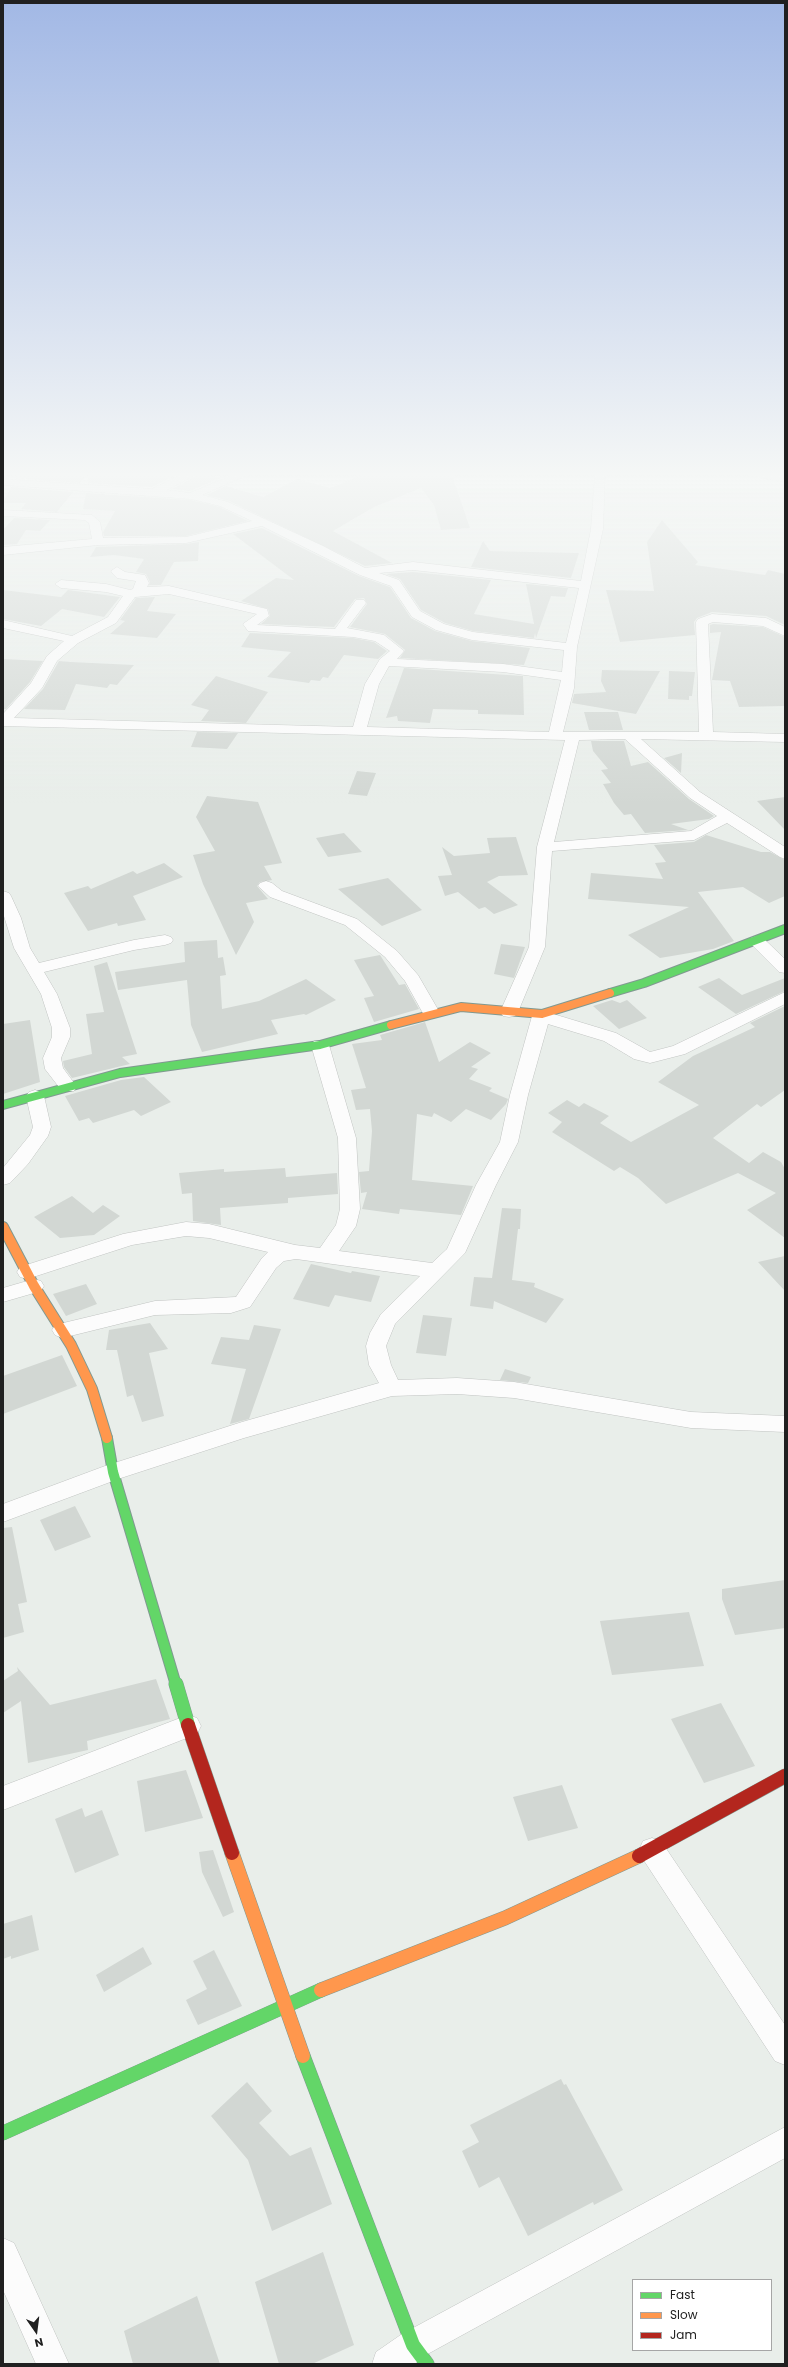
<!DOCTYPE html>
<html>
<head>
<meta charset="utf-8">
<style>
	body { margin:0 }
	#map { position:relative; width:788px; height:2367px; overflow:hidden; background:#e9eeea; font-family:Poppins,sans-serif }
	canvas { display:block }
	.frame { position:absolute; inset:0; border:4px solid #202020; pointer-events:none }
	.legend { position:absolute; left:632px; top:2279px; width:140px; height:72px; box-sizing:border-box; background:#fff; border:1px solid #a6a6a6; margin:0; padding:5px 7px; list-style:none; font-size:12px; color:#202020 }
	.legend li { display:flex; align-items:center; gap:8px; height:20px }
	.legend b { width:20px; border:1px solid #a6a6a6 }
	.north { position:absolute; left:16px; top:2311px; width:40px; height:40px; -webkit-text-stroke:3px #fff; paint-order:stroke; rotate:166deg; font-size:11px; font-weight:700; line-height:16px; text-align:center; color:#202020 }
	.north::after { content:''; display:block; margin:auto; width:14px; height:18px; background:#202020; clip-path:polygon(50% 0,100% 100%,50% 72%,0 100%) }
</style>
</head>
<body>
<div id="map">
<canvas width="788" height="2367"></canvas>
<div class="frame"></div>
<ul class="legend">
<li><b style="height:5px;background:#63d668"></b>Fast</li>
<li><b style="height:5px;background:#ff974d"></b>Slow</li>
<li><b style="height:5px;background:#b3261e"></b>Jam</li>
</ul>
<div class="north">N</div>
</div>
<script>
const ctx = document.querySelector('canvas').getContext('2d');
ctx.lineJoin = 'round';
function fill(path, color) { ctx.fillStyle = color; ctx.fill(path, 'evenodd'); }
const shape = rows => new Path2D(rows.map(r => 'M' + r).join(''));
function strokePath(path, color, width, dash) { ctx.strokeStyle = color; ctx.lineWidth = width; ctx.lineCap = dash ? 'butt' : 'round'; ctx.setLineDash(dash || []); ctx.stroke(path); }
fill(shape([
	[87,473,80,483,15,478,18,474],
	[89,473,180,473,152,487,88,483],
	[368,473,455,473,452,475,470,528,441,530,434,505,421,488,374,507,333,531,392,563,365,566,229,501,206,495,226,486,263,497,297,479,330,488],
	[199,475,222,477,190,491,172,489],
	[11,487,73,492,57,512,21,509,26,503,3,503],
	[86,493,191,500,220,507,248,521,186,536,104,536,103,532,115,511,83,509],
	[14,518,50,520,40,531,26,530,17,544,3,545,3,530],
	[662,520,698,562,695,565,765,575,768,570,785,574,785,625,766,616,712,612,697,618,694,622,695,635,620,642,606,590,654,591,647,542],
	[262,528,359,576,390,587,411,618,435,631,472,641,530,648,524,665,400,658,405,650,385,634,350,627,367,604,364,598,355,599,334,627,261,624,270,616,268,609,241,601,276,578,294,580,233,534],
	[483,541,490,551,579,553,571,578,471,567],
	[199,542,198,561,174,562,161,585,149,585,150,582,146,574,136,572,144,559,114,555,90,557,96,547,186,544],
	[413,572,491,580,474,614,534,624,526,584,568,588,565,597,551,596,536,638,535,633,534,638,473,631,445,623,421,610,400,579,386,574],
	[3,590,61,597,68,590,120,597,104,617,62,609,41,626,3,619],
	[155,597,147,611,176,614,157,638,110,634,125,621,120,620,136,598],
	[713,624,763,627,785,637,785,706,739,707,730,681,712,680,721,632,710,633,710,625],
	[250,633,353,638,374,642,387,651,378,659,344,655,328,678,323,677,320,681,311,680,309,683,267,677,291,652,241,647],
	[3,659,43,661,30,682,6,709,3,709],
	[59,661,71,662,134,665,117,685,110,684,107,688,76,684,65,710,24,709,43,689],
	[404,668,523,676,524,715,478,714,478,710,433,709,430,723,398,721,397,716,386,718],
	[602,670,660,671,636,714,572,703,574,694,606,692,601,681],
	[669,671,695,672,692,696,689,696,689,700,668,699],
	[216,676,268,692,246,723,201,721,209,710,191,705],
	[584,712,618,712,623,730,589,730],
	[197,732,238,733,227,749,191,747],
	[591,741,624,741,631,766,648,762,689,799,714,816,709,819,671,824,688,830,645,833,631,814,624,815,614,803,603,784,611,783,601,770,608,769,593,751],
	[682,753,681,773,664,758],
	[357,771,376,773,367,796,348,794],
	[207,796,258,802,282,863,264,866,272,880,260,882,257,886,268,899,246,903,254,922,236,955,203,884,193,855,215,851,196,817],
	[785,797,785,830,757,801],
	[344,833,362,852,328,857,316,838],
	[706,835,761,852,770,852,785,860,785,896,769,903,743,887,698,892,734,941,713,949,660,958,628,935,689,907,588,899,591,873,663,879,655,863,666,862,654,845,694,842],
	[516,837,528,875,499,876,487,882,518,905,494,914,485,907,479,909,458,892,445,896,438,876,452,875,442,847,454,856,490,853,487,838],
	[164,863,183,877,133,896,146,920,118,926,117,923,88,931,64,893,88,886,91,889,133,871,137,874],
	[388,878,422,910,382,926,338,889],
	[217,940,218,958,223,957,226,975,220,976,222,1009,259,1001,306,979,336,1000,306,1015,304,1014,271,1020,278,1034,202,1052,191,1025,187,980,118,990,115,972,185,962,184,942],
	[501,944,525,947,514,978,494,974],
	[380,955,399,985,405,984,419,1009,374,1022,364,998,374,996,354,960],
	[107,962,137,1054,122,1057,130,1064,72,1078,64,1067,63,1061,92,1054,86,1014,104,1012,94,966],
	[719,978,742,995,785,978,785,991,736,1014,698,987],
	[612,1000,620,1003,627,1000,647,1018,619,1029,593,1006],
	[785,1006,785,1090,761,1107,757,1104,713,1138,749,1163,763,1152,781,1162,785,1169,785,1238,747,1210,776,1193,738,1173,666,1204,638,1178,620,1167,614,1171,552,1132,562,1122,548,1113,567,1100,579,1107,584,1103,609,1116,600,1123,631,1142,699,1105,658,1082,693,1056,755,1027,750,1023],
	[30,1020,40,1082,3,1094,3,1024],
	[425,1022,439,1062,470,1042,491,1053,471,1067,478,1069,469,1079,492,1088,489,1091,508,1099,506,1104,491,1120,466,1109,451,1122,434,1113,432,1117,417,1114,412,1180,473,1186,461,1215,400,1209,399,1214,362,1209,367,1192,361,1193,359,1172,369,1171,372,1131,370,1109,356,1110,351,1090,366,1088,352,1044,382,1040,380,1035],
	[144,1077,171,1102,141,1116,134,1110,93,1123,89,1118,79,1121,65,1096,121,1080],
	[285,1168,286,1177,337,1173,338,1194,288,1198,288,1203,220,1208,221,1225,193,1221,192,1193,182,1194,179,1173,224,1169,224,1172],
	[72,1196,93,1213,103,1205,120,1216,94,1235,60,1238,34,1217],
	[502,1208,521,1209,520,1229,518,1229,512,1280,535,1283,534,1287,564,1299,546,1323,494,1301,493,1309,470,1306,474,1277,492,1278],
	[785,1256,785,1291,758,1262],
	[311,1264,351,1273,352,1271,380,1276,371,1302,335,1295,329,1307,293,1299],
	[86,1284,97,1304,66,1316,53,1294],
	[423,1315,452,1318,446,1356,416,1353],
	[150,1323,168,1349,149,1353,164,1416,142,1422,133,1395,127,1397,117,1350,106,1350,109,1330],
	[254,1325,281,1329,249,1419,230,1424,246,1369,211,1364,221,1337,249,1340],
	[62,1355,77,1386,3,1414,3,1376],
	[505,1369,531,1377,528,1383,500,1380],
	[75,1506,91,1537,55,1551,40,1520],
	[12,1527,27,1602,18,1604,24,1632,3,1638,3,1528],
	[785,1580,785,1628,735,1635,722,1599,722,1589],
	[689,1612,704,1666,612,1675,600,1621],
	[17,1667,50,1705,156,1679,170,1719,87,1741,88,1750,28,1763,21,1701,3,1713,3,1681,18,1671],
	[721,1703,755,1766,704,1783,671,1719],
	[186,1770,203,1818,145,1832,137,1781],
	[562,1785,578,1828,528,1841,513,1797],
	[82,1808,85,1817,102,1810,119,1855,75,1873,55,1819],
	[213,1850,234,1912,223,1917,202,1872,199,1852],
	[32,1915,39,1950,11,1959,11,1956,3,1959,3,1924],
	[143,1947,152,1964,104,1992,96,1975],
	[214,1950,242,2006,198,2025,186,2000,207,1989,193,1961],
	[561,2079,564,2085,566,2084,623,2190,594,2205,593,2202,528,2236,499,2177,479,2188,462,2151,479,2142,470,2125],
	[247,2082,272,2111,259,2123,290,2156,311,2147,332,2204,272,2231,248,2160,211,2116],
	[323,2252,354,2345,312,2364,279,2364,255,2282],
	[197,2296,220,2364,133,2364,124,2331]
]), '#d2d7d3');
const street = shape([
	[184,473,199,473,167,490,190,493,237,473,252,473,202,495,228,502,323,546,365,568,413,562,581,581,591,529,595,473,605,473,603,529,577,647,574,688,563,732,699,732,696,622,698,619,712,614,766,618,785,627,785,636,763,626,713,622,708,624,713,732,785,734,785,742,641,739,700,792,785,847,785,859,780,857,727,823,694,840,552,851,545,947,518,1012,515,1016,509,1017,503,1016,500,1012,529,947,537,847,565,740,3,726,3,714,31,683,47,656,64,641,3,628,3,620,72,636,108,617,123,596,106,592,61,588,55,584,61,580,106,584,130,590,133,589,136,581,117,578,113,574,111,571,117,567,125,572,145,575,149,583,147,587,169,586,267,609,269,616,257,625,335,629,356,600,364,600,366,603,347,628,384,635,404,651,397,659,503,664,562,672,564,650,472,640,436,630,412,617,391,586,360,575,262,526,186,543,98,545,3,555,3,547,92,539,89,523,85,520,3,516,3,510,92,515,100,522,103,538,186,537,252,521,220,506,191,499,3,485,3,479,152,489,184,473],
	[413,570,579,588,566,643,473,632,444,624,420,611,399,580,379,573,413,570],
	[169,594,257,614,243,624,248,631,353,637,375,641,390,651,380,659,365,684,353,727,14,718,42,688,57,661,78,643,116,623,135,597,169,594],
	[389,666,503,672,561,680,549,732,367,727,379,684,389,666],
	[625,739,690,798,717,816,691,831,554,842,579,740,625,739],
	[747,473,785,476,785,482,752,476,747,473],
	[266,881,272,883,282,891,357,919,397,951,418,975,440,1013,437,1017,425,1017,405,981,385,957,345,925,270,897,258,886,260,883,266,881],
	[3,891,9,893,11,896,21,918,30,948,39,963,134,940,165,935,171,937,173,940,171,943,165,945,134,950,44,972,57,994,70,1028,70,1037,61,1058,63,1068,77,1087,74,1091,62,1091,45,1069,43,1058,52,1037,52,1028,41,994,14,948,3,913,3,891],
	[757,936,763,938,785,959,785,973,779,972,751,944,749,941,751,938,757,936],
	[785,992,785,1004,685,1054,650,1063,634,1059,604,1041,548,1024,528,1095,518,1142,496,1185,465,1253,395,1324,386,1346,391,1365,398,1380,457,1378,514,1382,691,1412,785,1416,785,1432,691,1428,514,1398,457,1394,392,1396,244,1438,121,1478,3,1522,3,1504,105,1466,242,1422,379,1383,369,1365,366,1346,370,1333,381,1314,420,1276,296,1259,284,1261,276,1268,250,1307,231,1313,155,1315,62,1338,55,1335,52,1330,55,1325,155,1301,236,1297,262,1258,268,1252,209,1238,186,1236,132,1245,27,1279,20,1277,17,1272,20,1267,123,1234,186,1222,209,1224,295,1245,320,1248,336,1225,340,1209,338,1138,311,1045,314,1041,326,1041,329,1045,356,1138,360,1209,356,1226,339,1251,432,1263,447,1249,476,1185,500,1142,510,1095,532,1016,536,1010,548,1010,550,1013,616,1033,650,1052,673,1046,785,992],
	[35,1090,41,1092,44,1096,51,1127,48,1136,28,1164,10,1183,3,1185,3,1168,30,1135,33,1127,26,1096,29,1092,35,1090],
	[34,1279,41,1281,44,1286,41,1291,3,1302,3,1288,34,1279],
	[188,1715,197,1718,201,1726,197,1734,3,1810,3,1786,188,1715],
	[652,1838,661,1841,785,2025,785,2065,775,2061,643,1859,639,1850,643,1841,652,1838],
	[785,2127,785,2158,424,2356,415,2364,372,2364,376,2352,402,2334,785,2127],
	[3,2238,14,2243,69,2364,36,2364,3,2290,3,2238]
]);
const fastFar2 = shape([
	[610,993,644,983,785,929],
	[3,1105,120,1073,320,1045,391,1025]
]);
const fastFar1 = shape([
	[107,1438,113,1472,176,1685]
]);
const fast = shape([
	[176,1684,188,1725],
	[303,2056,413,2345,427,2364],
	[3,2133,321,1990]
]);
const slowFar2 = shape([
	[391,1025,461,1007,542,1014,610,993]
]);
const slowFar1 = shape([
	[3,1227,34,1286,71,1345,92,1389,107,1438]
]);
const slow = shape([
	[232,1853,303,2056],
	[321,1990,505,1918,639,1856]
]);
const jam = shape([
	[188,1725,232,1853],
	[639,1856,785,1776]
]);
strokePath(street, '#c1c4c2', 1);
strokePath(fastFar2, '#809991', 10);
strokePath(fastFar1, '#809991', 12);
strokePath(fast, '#809991', 15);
strokePath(slowFar2, '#809991', 10);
strokePath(slowFar1, '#809991', 12);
strokePath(slow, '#809991', 15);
strokePath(jam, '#809991', 15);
fill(street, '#fcfcfc');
strokePath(fastFar2, '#63d668', 8);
strokePath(fastFar1, '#63d668', 10);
strokePath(fast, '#63d668', 14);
strokePath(slowFar2, '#ff974d', 8);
strokePath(slowFar1, '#ff974d', 10);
strokePath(slow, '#ff974d', 14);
strokePath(jam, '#b3261e', 14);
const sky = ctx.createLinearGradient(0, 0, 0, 805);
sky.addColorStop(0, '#a2b8e5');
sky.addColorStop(0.59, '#f5f7f6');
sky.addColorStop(1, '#f5f7f600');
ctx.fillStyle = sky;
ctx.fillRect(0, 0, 788, 805);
</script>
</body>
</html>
